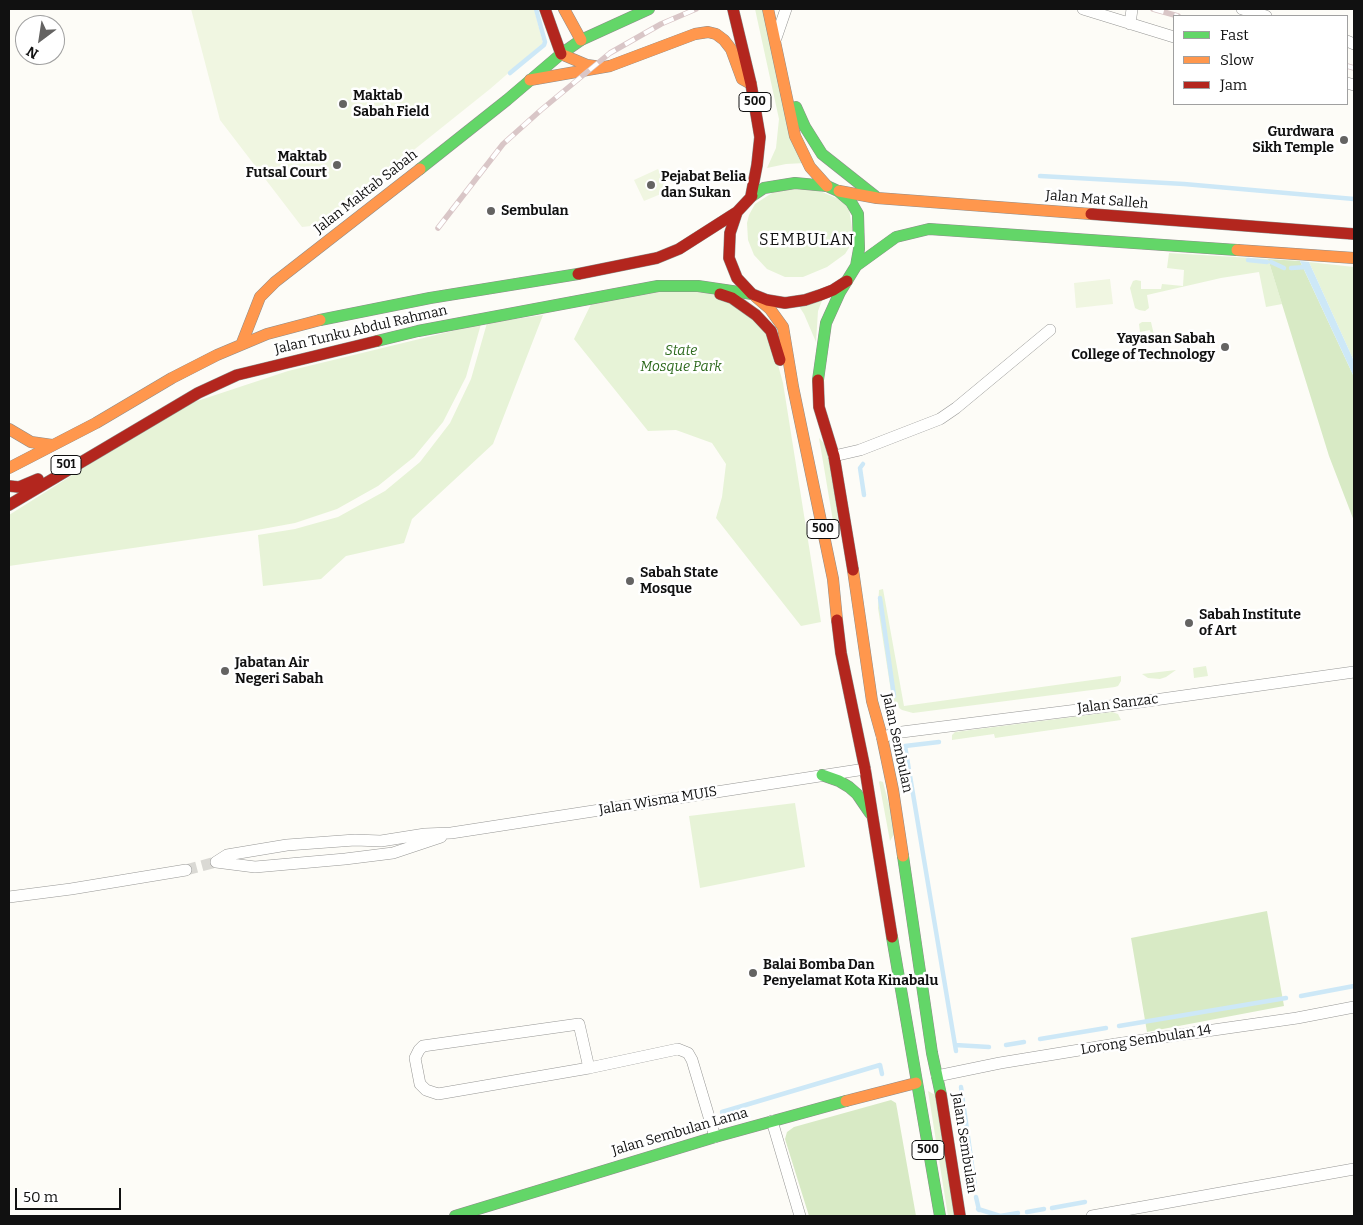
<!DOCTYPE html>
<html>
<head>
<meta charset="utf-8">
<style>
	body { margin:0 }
	#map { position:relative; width:1363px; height:1225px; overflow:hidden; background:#fdfcf7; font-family:Bitter,serif }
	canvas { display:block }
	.frame { position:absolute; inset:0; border:10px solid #111; pointer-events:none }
	.legend { position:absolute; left:1173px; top:15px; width:175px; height:90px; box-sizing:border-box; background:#fff; border:1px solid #a0a0a0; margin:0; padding:6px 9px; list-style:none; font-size:15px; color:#111 }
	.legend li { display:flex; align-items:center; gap:10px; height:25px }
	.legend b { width:25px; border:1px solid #a0a0a0 }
	.north { position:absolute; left:15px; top:15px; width:50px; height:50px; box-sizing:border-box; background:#fff; border:1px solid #a0a0a0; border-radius:50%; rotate:211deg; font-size:14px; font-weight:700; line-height:20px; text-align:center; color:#111 }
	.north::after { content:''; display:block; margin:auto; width:18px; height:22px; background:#646362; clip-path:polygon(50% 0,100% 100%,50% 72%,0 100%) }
	.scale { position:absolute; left:15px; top:1188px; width:106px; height:22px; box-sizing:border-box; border:2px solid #111; border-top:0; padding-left:6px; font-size:15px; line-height:18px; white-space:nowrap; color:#111; -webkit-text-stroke:4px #fff; paint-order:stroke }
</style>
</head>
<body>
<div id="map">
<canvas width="1363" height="1225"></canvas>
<div class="frame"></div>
<ul class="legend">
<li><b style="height:6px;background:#63d668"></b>Fast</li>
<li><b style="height:6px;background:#ff974d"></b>Slow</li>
<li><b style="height:6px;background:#b3261e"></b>Jam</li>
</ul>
<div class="north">N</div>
<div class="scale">50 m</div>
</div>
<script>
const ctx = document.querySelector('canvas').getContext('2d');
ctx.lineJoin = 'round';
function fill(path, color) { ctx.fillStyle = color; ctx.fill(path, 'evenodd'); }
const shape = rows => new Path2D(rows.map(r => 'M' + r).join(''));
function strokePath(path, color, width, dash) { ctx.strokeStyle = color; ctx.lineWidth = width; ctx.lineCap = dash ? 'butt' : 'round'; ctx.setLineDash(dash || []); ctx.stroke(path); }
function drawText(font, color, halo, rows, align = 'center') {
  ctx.font = font + ' Bitter,serif'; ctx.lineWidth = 5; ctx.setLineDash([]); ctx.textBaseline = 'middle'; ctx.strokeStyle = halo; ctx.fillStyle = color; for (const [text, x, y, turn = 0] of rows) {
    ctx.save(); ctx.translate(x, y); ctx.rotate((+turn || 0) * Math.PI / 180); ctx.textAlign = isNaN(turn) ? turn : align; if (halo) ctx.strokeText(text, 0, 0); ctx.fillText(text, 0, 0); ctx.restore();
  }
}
fill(shape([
	[755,9,764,9,805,163,786,164,767,168,776,148,779,119],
	[801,183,848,203,854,240,845,254,827,267,803,277,785,277,767,269,754,255,748,240,747,223,749,215,755,204,786,184],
	[1169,253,1268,259,1282,304,1266,307,1259,272,1221,278,1147,295,1149,308,1145,311,1139,310,1135,308,1130,288,1133,281,1136,280,1141,281,1141,289,1161,289,1162,284,1183,286,1184,270,1167,268],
	[1309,262,1354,267,1354,361],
	[677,285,741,302,767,325,783,383,821,622,801,626,716,518,722,497,726,464,712,443,676,430,648,431,574,339,595,296],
	[825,293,818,311,816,342,804,314,793,297],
	[543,315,493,444,412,519,404,543,346,556,321,579,263,586,258,535,295,529,338,517,385,491,420,462,450,423,471,379,487,323],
	[1142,322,1151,322,1154,335,1151,335,1150,330,1140,332,1139,324],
	[481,324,466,377,443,422,414,457,378,486,337,509,295,523,257,530,9,566,9,515,182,406,288,371],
	[819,438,832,452,838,521,833,521],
	[883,589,904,706,1121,676,1121,681,1118,686,1115,687,913,713,902,710,895,705,892,698,878,608,879,590],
	[1206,666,1208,676,1194,678,1193,668],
	[1176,670,1166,677,1160,679,1148,678,1142,674],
	[1112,712,1118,714,1121,720,995,738,994,734,952,740,952,735,955,732],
	[880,781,883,782,896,831,890,841,879,782],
	[795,803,805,867,700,888,689,816],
	[928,1091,939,1097,957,1216,948,1216]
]), '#e7f3d7');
fill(shape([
	[1268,259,1300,261,1354,377,1354,521,1329,456],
	[1267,911,1284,1006,1147,1032,1131,938],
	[891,1100,896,1103,916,1216,809,1216,785,1139,787,1132,794,1127]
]), '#d8eac5');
fill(shape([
	[191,9,534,9,543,43,490,89,320,225,302,227,220,120],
	[658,169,668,191,644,201,634,180],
	[1110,279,1113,304,1076,308,1074,283]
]), '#f0f6e1');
fill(shape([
	[1300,261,1309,262,1354,361,1354,377]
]), '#cde8f7');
strokePath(shape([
	[510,73,544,45,545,42,536,9],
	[1040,176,1184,184,1354,199],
	[1248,260,1267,262],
	[1271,262,1284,268],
	[1291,268,1307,267],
	[863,464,860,468,864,495],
	[880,598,894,696],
	[939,742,905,746,956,1051],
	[1301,996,1354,986],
	[1119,1026,1286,998],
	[1040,1039,1106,1028],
	[955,1045,989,1047],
	[1006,1045,1024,1042],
	[961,1087,975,1187],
	[722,1112,880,1065,882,1074],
	[976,1197,979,1210],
	[1052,1208,1085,1202],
	[978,1209,1000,1216,1018,1213],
	[1027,1212,1044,1209]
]), '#cde8f7', 4.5);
strokePath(shape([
	[186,870,216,862]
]), '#dad9d4', 11, [11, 5.5]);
const street = shape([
	[1083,9,1174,37],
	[1242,9,1266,16],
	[1130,24,1132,9],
	[776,38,786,9],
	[1347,41,1354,44],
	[1347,83,1354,85],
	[834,456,860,450,940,419,956,408,1050,330],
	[882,737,902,732,1133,703,1354,672],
	[216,862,227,855,287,845,355,840,381,841,425,834,451,833,865,769],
	[216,862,255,867,345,859,393,853,441,837],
	[9,897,71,889,186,870],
	[589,1068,579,1024,423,1046,419,1050,415,1058,420,1084,426,1090,438,1094,589,1068,678,1049,688,1053,692,1060,715,1137],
	[937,1076,1000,1063,1116,1044,1297,1018,1354,1007],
	[772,1121,800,1216],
	[1092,1216,1354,1169]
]);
const fast = shape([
	[796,107,805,127,822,154,875,196],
	[420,169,507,100,561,54,581,40,649,9],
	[752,196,764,188,795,183,827,186,838,191,851,202,858,214,859,249,856,266,840,292,826,323,818,380],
	[856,266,896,237,929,229,1237,250],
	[320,320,430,298,578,274],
	[377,341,418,331,658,286,698,286,752,294],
	[822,775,839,781,849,787,857,794,870,813],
	[903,856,932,1053,941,1095],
	[892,937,940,1216],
	[455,1216,715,1137,846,1101]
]);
const slow = shape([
	[564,9,581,40],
	[768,9,795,136,810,167,827,186],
	[561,54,587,65,601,67],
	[530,80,610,66,695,34,708,32,716,34,724,40,731,49,742,79,751,84],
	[839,191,877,198,1091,214],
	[1237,250,1354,258],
	[756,297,770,309,783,327,793,387,833,579,837,620],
	[242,343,260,297,275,282,420,169],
	[9,429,31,442,52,445],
	[9,468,96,423,172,378,217,355,267,334,320,320],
	[853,570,872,701,882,737,893,790,903,856],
	[846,1101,916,1083]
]);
const jam = shape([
	[545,9,561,54],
	[733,9,751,84,760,137,757,165,751,196],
	[752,196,737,212,730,233,729,258,737,278,752,294,767,300,785,303,805,300,820,295,833,290,847,281],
	[1091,214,1354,234],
	[578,274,657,258,679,249,737,212],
	[720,294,732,298,756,315,771,331,780,360],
	[818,380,819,407,834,456,853,570],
	[9,486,19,487,38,479],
	[9,505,198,393,237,375,377,341],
	[837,620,841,653,865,769,892,937],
	[941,1095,960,1216]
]);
strokePath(street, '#979795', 12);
strokePath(fast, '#8e8d8b', 12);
strokePath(slow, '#8e8d8b', 12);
strokePath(jam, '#8e8d8b', 12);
strokePath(street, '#fffffe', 11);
strokePath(fast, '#63d668', 11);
strokePath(slow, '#ff974d', 11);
strokePath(jam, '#b3261e', 11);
const rail = shape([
	[1153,9,1178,16],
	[1347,66,1354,68],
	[438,228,503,144,541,110,610,53,661,24,696,9]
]);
strokePath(rail, '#d9c6c7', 5.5);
strokePath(rail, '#fff', 4, [11]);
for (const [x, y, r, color] of [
	[343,104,5,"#646362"],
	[1344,140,5,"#646362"],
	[337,165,5,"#646362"],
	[651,185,5,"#646362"],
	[491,211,5,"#646362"],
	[1225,347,5,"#646362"],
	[630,581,5,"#646362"],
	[1189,623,5,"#646362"],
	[225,671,5,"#646362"],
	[753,973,5,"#646362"]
]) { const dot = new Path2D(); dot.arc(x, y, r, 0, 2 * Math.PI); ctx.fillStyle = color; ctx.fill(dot); strokePath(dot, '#fff', 2); }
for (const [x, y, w] of [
	[755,102,32],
	[66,465,30],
	[823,529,32],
	[928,1150,32]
]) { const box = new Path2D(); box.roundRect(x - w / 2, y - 9.5, w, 19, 4); ctx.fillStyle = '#fff'; ctx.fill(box); strokePath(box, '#111', 1); }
drawText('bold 12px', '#111', null, [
	["500",755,102],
	["501",66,465],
	["500",823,529],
	["500",928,1150]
]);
drawText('bold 14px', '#111', '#fff', [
	["Maktab",353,96],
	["Sabah Field",353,112],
	["Gurdwara",1334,132,"right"],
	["Sikh Temple",1334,148,"right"],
	["Maktab",327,157,"right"],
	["Futsal Court",327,173,"right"],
	["Pejabat Belia",661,177],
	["dan Sukan",661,193],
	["Sembulan",501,211],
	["Yayasan Sabah",1215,339,"right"],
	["College of Technology",1215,355,"right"],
	["Sabah State",640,573],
	["Mosque",640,589],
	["Sabah Institute",1199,615],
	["of Art",1199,631],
	["Jabatan Air",235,663],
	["Negeri Sabah",235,679],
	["Balai Bomba Dan",763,965],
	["Penyelamat Kota Kinabalu",763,981]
], 'left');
drawText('14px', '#111', '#fff', [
	["Jalan Maktab Sabah",366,192,-38],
	["Jalan Mat Salleh",1097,200,5],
	["Jalan Tunku Abdul Rahman",361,330,-13],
	["Jalan Sanzac",1118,704,-7],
	["Jalan Sembulan",897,743,78],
	["Jalan Wisma MUIS",658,801,-9],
	["Lorong Sembulan 14",1146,1040,-9],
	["Jalan Sembulan Lama",680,1132,-16],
	["Jalan Sembulan",964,1143,81]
]);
drawText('italic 14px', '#2f6b1f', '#fff', [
	["State",681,351],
	["Mosque Park",681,367]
]);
ctx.letterSpacing = '1px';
drawText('16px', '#111', '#fff', [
	["SEMBULAN",807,241]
]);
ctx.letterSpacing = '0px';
</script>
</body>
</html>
